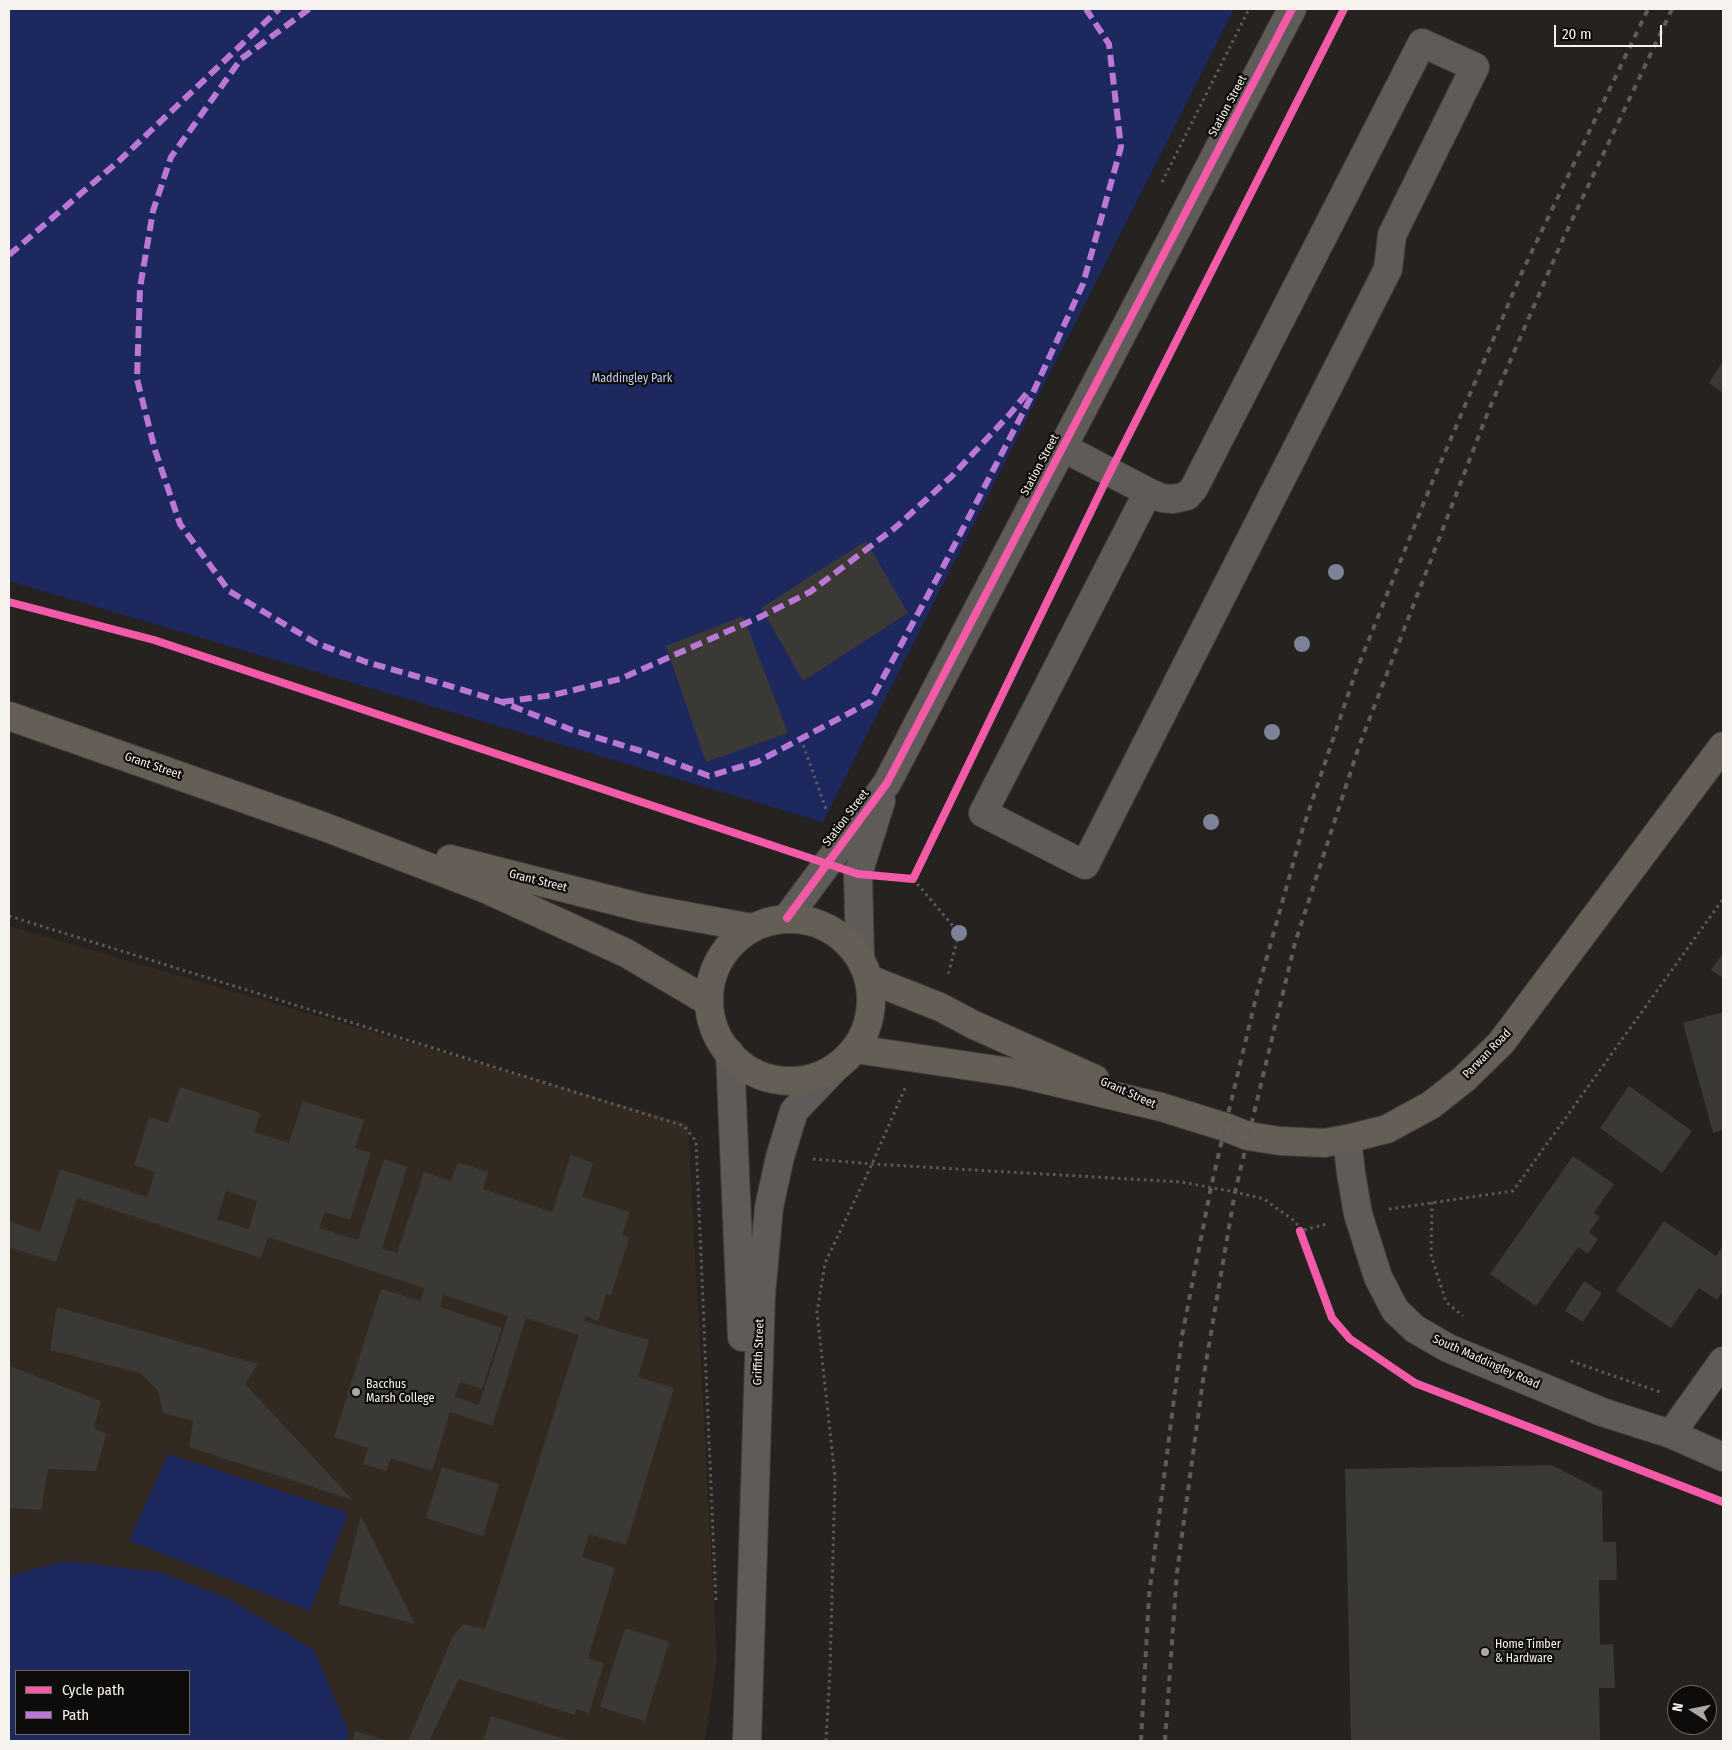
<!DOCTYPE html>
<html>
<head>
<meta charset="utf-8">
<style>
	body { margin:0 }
	#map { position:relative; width:1732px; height:1750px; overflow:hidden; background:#25221f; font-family:"Fira Sans Condensed",sans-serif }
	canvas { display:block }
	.frame { position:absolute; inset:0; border:10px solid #f6f2ee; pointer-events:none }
	.legend { position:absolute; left:15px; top:1670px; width:175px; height:65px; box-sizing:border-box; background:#0e0c0a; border:1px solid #6b6865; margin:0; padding:6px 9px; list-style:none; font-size:15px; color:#f6f2ee }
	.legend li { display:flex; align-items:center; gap:10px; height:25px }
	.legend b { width:25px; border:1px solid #6b6865 }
	.north { position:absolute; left:1667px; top:1685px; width:50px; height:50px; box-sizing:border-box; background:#0e0c0a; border:1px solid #6b6865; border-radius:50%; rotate:281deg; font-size:14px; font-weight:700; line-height:20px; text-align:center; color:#f6f2ee }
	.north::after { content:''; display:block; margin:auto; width:18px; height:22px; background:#ada9a6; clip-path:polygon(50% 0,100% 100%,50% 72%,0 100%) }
	.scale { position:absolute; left:1554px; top:25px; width:108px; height:22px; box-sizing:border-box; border:2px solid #f6f2ee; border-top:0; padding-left:6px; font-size:15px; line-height:18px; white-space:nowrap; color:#f6f2ee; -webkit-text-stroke:4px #0e0c0a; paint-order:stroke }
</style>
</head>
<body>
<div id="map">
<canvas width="1732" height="1750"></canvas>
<div class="frame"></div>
<ul class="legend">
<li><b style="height:6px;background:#f35aa7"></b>Cycle path</li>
<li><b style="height:6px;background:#ba77d6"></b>Path</li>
</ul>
<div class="north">N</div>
<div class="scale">20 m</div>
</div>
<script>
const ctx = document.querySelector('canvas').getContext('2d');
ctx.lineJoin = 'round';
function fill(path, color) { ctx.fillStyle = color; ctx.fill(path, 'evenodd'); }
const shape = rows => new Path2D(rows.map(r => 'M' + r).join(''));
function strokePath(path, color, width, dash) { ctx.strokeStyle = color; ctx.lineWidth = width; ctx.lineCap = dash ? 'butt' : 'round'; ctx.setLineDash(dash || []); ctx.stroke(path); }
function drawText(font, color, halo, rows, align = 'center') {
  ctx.font = font + ' "Fira Sans Condensed",sans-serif'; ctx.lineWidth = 4.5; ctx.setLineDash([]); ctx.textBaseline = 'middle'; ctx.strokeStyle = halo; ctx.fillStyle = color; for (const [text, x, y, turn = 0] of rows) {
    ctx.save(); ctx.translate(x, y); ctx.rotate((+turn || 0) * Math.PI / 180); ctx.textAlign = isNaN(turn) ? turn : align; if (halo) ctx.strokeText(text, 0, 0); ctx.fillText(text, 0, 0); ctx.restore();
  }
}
fill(shape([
	[9,926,688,1124,717,1660,705,1741,9,1741],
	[16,1671,189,1671,189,1734,16,1734]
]), '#322921');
fill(shape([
	[9,9,1234,9,823,822,9,581],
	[168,1454,348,1513,310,1611,129,1541],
	[65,1561,160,1572,228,1598,314,1650,349,1732,347,1741,9,1741,9,1576],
	[16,1671,189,1671,189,1734,16,1734]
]), '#1d285f');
fill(shape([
	[1723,361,1723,393,1709,383],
	[866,541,908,613,803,681,761,608],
	[743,616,788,733,706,762,666,646],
	[1723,953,1723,978,1711,970],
	[1723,1012,1723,1130,1713,1133,1683,1023],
	[1629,1086,1692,1131,1662,1173,1600,1128],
	[180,1087,261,1113,254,1132,289,1143,303,1101,364,1120,355,1148,371,1153,350,1220,325,1212,319,1228,358,1240,384,1159,407,1167,382,1249,397,1253,424,1172,451,1181,458,1162,488,1172,483,1189,552,1212,571,1155,593,1163,582,1197,630,1212,622,1235,629,1238,611,1295,606,1294,598,1321,585,1316,584,1321,649,1340,638,1377,674,1388,626,1545,589,1534,582,1557,615,1568,588,1658,604,1663,589,1713,576,1709,575,1715,459,1679,429,1741,408,1741,453,1636,463,1624,485,1629,579,1335,526,1318,492,1426,450,1412,432,1471,391,1458,386,1471,363,1464,368,1448,334,1437,381,1289,421,1301,424,1288,268,1237,261,1258,77,1198,56,1262,9,1247,9,1221,40,1232,60,1169,147,1197,155,1172,134,1165,149,1117,168,1123],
	[226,1191,257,1201,249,1229,217,1219],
	[444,1295,508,1316,479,1405,455,1397,460,1382,482,1389,502,1328,440,1307],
	[1573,1156,1614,1184,1594,1213,1600,1217,1589,1232,1598,1239,1588,1254,1578,1247,1536,1306,1490,1274],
	[1664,1221,1716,1256,1723,1245,1723,1291,1717,1300,1699,1288,1671,1328,1616,1291],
	[1584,1281,1602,1293,1583,1322,1565,1311],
	[57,1307,258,1364,245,1384,353,1500,189,1447,193,1421,163,1413,158,1390,140,1373,50,1350],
	[9,1366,101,1401,94,1428,106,1434,96,1471,48,1469,41,1510,9,1508],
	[1552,1465,1602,1491,1603,1542,1616,1542,1617,1580,1599,1580,1600,1645,1613,1644,1615,1688,1599,1688,1600,1740,1351,1741,1345,1469],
	[442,1467,499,1484,483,1536,426,1518],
	[361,1516,415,1624,338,1604],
	[625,1628,669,1642,645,1721,600,1707],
	[491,1716,571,1741,483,1741],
	[355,1731,388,1741,352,1741]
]), '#3b3936');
const minor = shape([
	[1422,43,1475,67,1392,235,1388,269,1085,865,983,813,1148,492,1162,498,1173,499,1187,496,1194,488,1422,43],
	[1062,447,1148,492],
	[787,918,887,783,1292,9],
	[860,958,858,874,881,801],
	[730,1053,742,1337],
	[1347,1139,1351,1173,1358,1214,1378,1277,1395,1310,1415,1329,1448,1348,1602,1412,1671,1434,1723,1457],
	[1671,1434,1723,1361],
	[747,1741,761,1295,769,1207,780,1157,794,1111,837,1066]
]);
const major = shape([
	[9,716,325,827,486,889,626,953,709,1002],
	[450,859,643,908,752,928],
	'709 1000a81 81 0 1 1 162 0a81 81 0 1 1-162 0Z',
	[869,979,940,1007,974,1025,1095,1079],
	[855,1049,1017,1073,1161,1107,1225,1127,1248,1136,1280,1141,1324,1143,1347,1139,1387,1129,1431,1105,1464,1079,1501,1043,1723,746]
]);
strokePath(minor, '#403d3a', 30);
strokePath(major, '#403d3a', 30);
strokePath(shape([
	[1162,182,1249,9],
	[801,739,826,809],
	[913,879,959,933,948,975],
	[9,916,684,1126,696,1141,716,1601],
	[813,1159,872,1164,1181,1182,1235,1192,1264,1199,1296,1222,1300,1231,1327,1224],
	[1432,1202,1431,1255,1446,1302,1463,1316],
	[1389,1209,1513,1191,1723,899],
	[1571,1361,1660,1392],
	[826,1741,830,1670,835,1477,817,1312,825,1263,872,1164,905,1088]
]), '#5d5b59', 3, [2.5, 4]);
strokePath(minor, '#5e5b59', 28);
strokePath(major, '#655e57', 28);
strokePath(shape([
	[1141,1741,1149,1596,1182,1336,1211,1187,1225,1127,1258,989,1303,828,1355,674,1431,485,1523,270,1648,9],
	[1165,1741,1177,1572,1203,1380,1235,1192,1295,943,1359,746,1488,412,1563,239,1672,9]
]), '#5e5c5a', 4, [6, 6]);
strokePath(shape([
	[309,9,241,59,171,157,153,211,140,288,137,379,155,450,180,524,229,591,316,643,366,662,433,681,502,702,572,730,654,755,709,776,757,762,870,702,941,571,1031,397,1083,284,1121,147,1109,44,1086,9],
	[9,255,120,160,279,9],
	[502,702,553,695,620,679,760,617,810,592,896,527,951,477,1010,414,1030,389]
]), '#ba77d6', 6, [12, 6]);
strokePath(shape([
	[9,602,154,640,858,874,913,879,1110,472,1344,9],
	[787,918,887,783,1292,9],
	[1300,1231,1332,1318,1350,1339,1415,1383,1723,1502]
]), '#f35aa7', 8);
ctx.fillStyle = '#7c8297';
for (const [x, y] of [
	[1336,572],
	[1302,644],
	[1272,732],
	[1211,822],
	[959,933]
]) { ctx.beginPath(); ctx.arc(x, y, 8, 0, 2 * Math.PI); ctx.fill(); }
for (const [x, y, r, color] of [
	[356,1392,5,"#ada9a6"],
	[1485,1652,5,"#ada9a6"]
]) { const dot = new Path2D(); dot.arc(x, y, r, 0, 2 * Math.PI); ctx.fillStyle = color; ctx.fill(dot); strokePath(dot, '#0e0c0a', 2); }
drawText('12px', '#f6f2ee', '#0e0c0a', [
	["Station Street",1228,106,-62],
	["Station Street",1040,465,-62],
	["Grant Street",153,766,19],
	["Station Street",846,818,-53],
	["Grant Street",538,881,14],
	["Parwan Road",1487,1054,-46],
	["Grant Street",1128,1093,24],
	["Griffith Street",759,1352,-88],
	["South Maddingley Road",1486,1362,24]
]);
drawText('12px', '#c3d1fa', '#0e0c0a', [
	["Maddingley Park",632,379]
]);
drawText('12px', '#f6f2ee', '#0e0c0a', [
	["Bacchus",366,1385],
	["Marsh College",366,1399],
	["Home Timber",1495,1645],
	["& Hardware",1495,1659]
], 'left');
</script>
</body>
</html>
